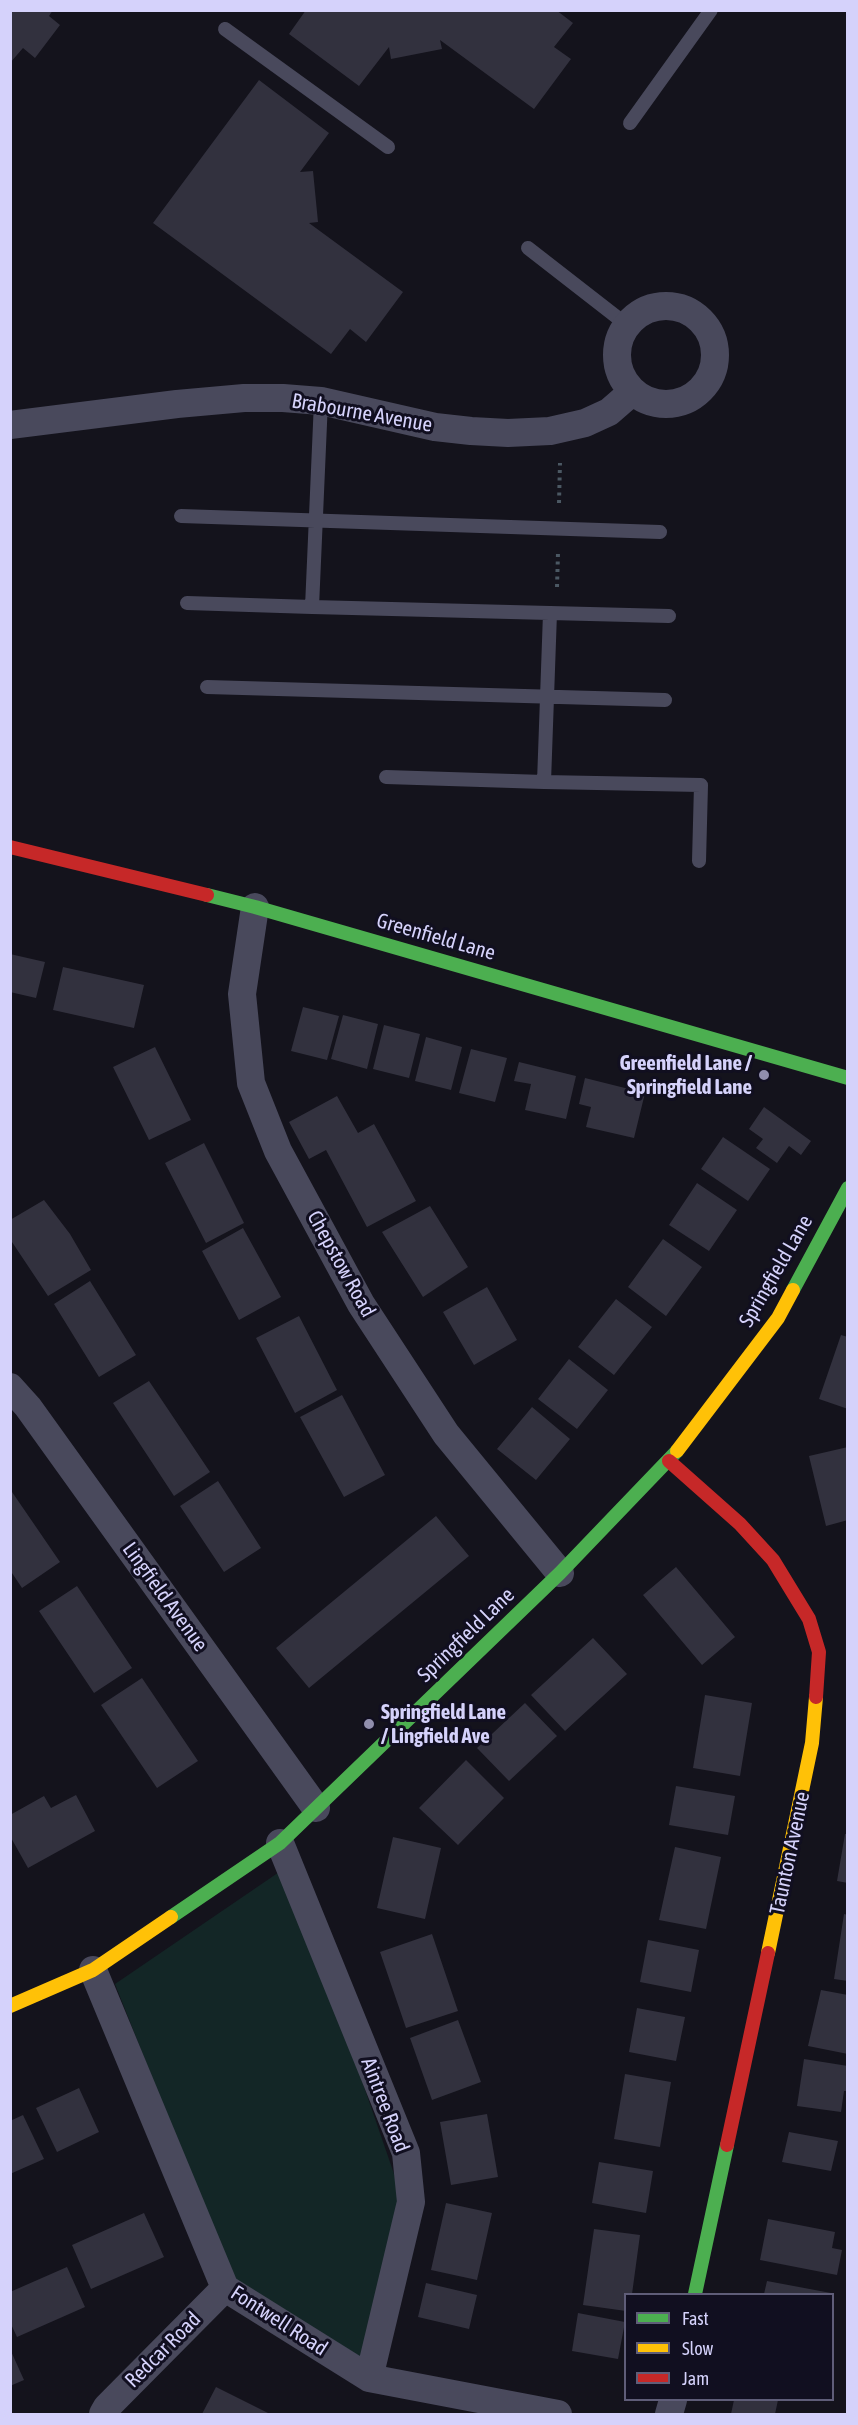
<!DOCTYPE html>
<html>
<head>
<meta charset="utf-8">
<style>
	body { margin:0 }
	#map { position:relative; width:858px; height:2425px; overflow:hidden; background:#14131c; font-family:"Asap Condensed",sans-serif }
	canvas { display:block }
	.frame { position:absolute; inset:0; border:12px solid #d5d2fb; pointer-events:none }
	.legend { position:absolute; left:624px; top:2293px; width:210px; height:108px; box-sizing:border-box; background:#110f20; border:2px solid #5f5d78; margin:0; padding:8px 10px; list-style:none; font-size:18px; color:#d5d2fb }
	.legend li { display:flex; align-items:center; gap:12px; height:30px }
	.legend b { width:30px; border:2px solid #5f5d78 }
</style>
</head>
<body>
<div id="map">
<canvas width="858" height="2425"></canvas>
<div class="frame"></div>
<ul class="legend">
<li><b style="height:8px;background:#4caf50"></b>Fast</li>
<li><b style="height:8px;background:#ffc107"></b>Slow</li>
<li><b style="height:8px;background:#c62828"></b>Jam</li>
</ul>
</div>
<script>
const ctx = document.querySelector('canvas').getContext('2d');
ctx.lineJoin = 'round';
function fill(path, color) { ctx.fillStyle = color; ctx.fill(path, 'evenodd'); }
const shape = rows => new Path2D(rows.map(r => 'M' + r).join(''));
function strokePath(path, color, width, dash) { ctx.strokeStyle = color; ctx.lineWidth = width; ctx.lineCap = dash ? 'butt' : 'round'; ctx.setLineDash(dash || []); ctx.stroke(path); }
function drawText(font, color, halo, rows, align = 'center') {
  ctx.font = font + ' "Asap Condensed",sans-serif'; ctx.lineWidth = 6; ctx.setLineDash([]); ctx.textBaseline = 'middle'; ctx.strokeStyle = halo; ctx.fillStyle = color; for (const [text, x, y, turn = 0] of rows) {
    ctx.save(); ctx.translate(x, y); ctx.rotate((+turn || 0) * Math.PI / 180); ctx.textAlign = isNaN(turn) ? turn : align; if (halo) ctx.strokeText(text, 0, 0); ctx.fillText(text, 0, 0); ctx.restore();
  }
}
fill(shape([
	[288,1866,402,2197,362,2358,231,2277,115,1984]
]), '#132626');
fill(shape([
	[10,10,53,10,49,16,60,25,35,58,23,48,10,63],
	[306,10,556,10,573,23,554,47,571,59,534,109,440,40,442,49,391,59,389,47,359,86,289,34],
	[259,80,329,133,300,172,313,171,318,222,309,223,403,292,366,342,350,329,331,354,153,223],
	[10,954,45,962,36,998,10,992],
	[63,967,144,985,134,1028,53,1010],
	[303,1007,339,1016,327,1060,291,1051],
	[343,1015,378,1024,367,1069,331,1059],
	[384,1025,420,1034,409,1078,373,1069],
	[426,1037,462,1047,451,1090,415,1081],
	[155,1047,191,1120,149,1140,113,1067],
	[471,1049,507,1058,495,1102,459,1093],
	[519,1062,576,1076,566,1119,525,1110,531,1084,514,1081],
	[585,1078,645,1093,634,1138,586,1127,591,1107,579,1104],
	[337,1096,358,1133,374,1124,416,1201,367,1227,326,1150,309,1159,289,1122],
	[764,1107,811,1141,801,1155,789,1146,777,1163,756,1148,763,1139,749,1129],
	[723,1137,770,1169,748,1201,701,1169],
	[204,1143,244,1223,206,1243,165,1163],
	[697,1183,737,1210,709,1251,669,1225],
	[44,1200,70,1234,91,1270,48,1296,10,1239,10,1220],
	[430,1206,468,1267,423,1297,382,1232],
	[243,1228,281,1297,239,1320,202,1251],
	[663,1239,702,1267,666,1316,628,1287],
	[90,1281,136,1355,99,1377,54,1304],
	[487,1287,517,1340,474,1365,443,1312],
	[616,1299,652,1327,614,1375,578,1347],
	[299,1316,337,1390,295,1413,256,1338],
	[841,1335,848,1337,848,1409,819,1399],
	[569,1359,608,1390,577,1429,538,1399],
	[149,1381,210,1472,174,1496,113,1403],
	[342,1395,385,1475,344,1497,300,1417],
	[532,1407,570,1439,536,1480,497,1449],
	[848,1447,848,1520,826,1526,809,1456],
	[218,1481,261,1548,224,1572,180,1506],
	[10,1489,60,1562,22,1588,10,1570],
	[436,1516,469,1556,309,1688,276,1648],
	[676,1567,735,1637,702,1665,643,1595],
	[77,1586,132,1668,94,1693,39,1611],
	[593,1638,627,1674,565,1731,531,1695],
	[142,1678,198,1761,157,1788,101,1705],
	[705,1695,752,1703,740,1776,693,1768],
	[525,1703,557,1736,509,1781,477,1748],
	[466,1760,504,1798,458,1845,419,1808],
	[676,1786,735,1796,728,1835,669,1825],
	[76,1795,95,1831,28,1868,10,1836,10,1815,44,1796,51,1808],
	[845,1834,848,1834,848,1883,837,1881],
	[393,1837,441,1848,425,1919,377,1908],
	[675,1847,721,1857,706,1929,659,1920],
	[844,1914,848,1915,848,1981,834,1979],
	[432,1934,458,2011,406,2028,380,1952],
	[648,1940,699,1950,691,1992,640,1982],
	[821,1990,848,1995,848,2054,808,2046],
	[637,2008,685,2017,676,2061,629,2052],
	[458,2020,481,2082,432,2100,410,2038],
	[804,2059,848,2066,848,2091,844,2091,841,2112,797,2106],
	[625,2074,671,2082,660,2147,614,2139],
	[79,2088,99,2132,57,2152,36,2108],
	[487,2114,498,2177,451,2185,440,2122],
	[23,2115,44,2159,10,2174,10,2121],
	[789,2132,838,2141,831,2171,782,2162],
	[599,2162,653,2171,646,2213,592,2203],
	[446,2203,492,2213,477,2280,431,2270],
	[144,2213,164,2257,91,2289,72,2245],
	[768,2219,835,2232,832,2248,842,2250,837,2275,760,2260],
	[594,2229,640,2235,632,2294,626,2294,626,2311,583,2305],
	[67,2267,85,2307,17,2337,10,2322,10,2292],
	[767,2281,831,2293,831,2294,764,2294],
	[426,2283,477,2295,469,2329,418,2317],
	[578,2313,625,2322,618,2359,572,2351],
	[10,2349,24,2380,10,2386],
	[216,2387,270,2414,202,2414],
	[734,2400,778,2400,775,2414,731,2414]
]), '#32313e');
strokePath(shape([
	[559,503,560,463],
	[557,587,558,553]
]), '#4b5863', 4, [3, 4.5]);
strokePath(shape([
	[225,29,388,147],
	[630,123,711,10],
	[528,248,627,325],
	[321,401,312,607,550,613,544,782,701,785,699,861],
	[181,516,660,532],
	[187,603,312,607],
	[550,613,669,616],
	[207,687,665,700],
	[386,777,544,782]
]), '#49495c', 14);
strokePath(shape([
	'617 355a49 49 0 1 1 98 0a49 49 0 1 1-98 0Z',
	[10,425,177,404,244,398,283,398,321,401,435,427,471,431,508,433,550,431,585,423,609,412,632,392],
	[255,907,242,994,251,1083,278,1151,361,1304,446,1434,560,1573],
	[10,1387,28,1407,316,1808],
	[280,1843,406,2153,411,2202,369,2378],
	[93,1970,225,2288,369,2378,558,2414],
	[103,2414,107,2407,225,2288],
	[669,2414,673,2400]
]), '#49495c', 28);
strokePath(shape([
	[207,895,255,907,848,1078],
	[793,1290,848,1188],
	[171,1917,280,1843,560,1573,677,1451],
	[695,2294,727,2145]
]), '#4caf50', 14);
strokePath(shape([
	[677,1451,778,1318,793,1290],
	[768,1953,812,1743,816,1697],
	[10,2006,93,1970,171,1917]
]), '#ffc107', 14);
strokePath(shape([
	[10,847,207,895],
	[669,1461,740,1524,773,1560,809,1619,819,1652,816,1697],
	[727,2145,768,1953]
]), '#c62828', 14);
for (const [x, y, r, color] of [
	[764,1075,6,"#918fad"],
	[369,1724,6,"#918fad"]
]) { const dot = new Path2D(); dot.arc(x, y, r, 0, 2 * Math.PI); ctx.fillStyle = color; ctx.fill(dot); strokePath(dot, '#110f20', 2); }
drawText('21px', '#d5d2fb', '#110f20', [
	["Brabourne Avenue",362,413,10],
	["Greenfield Lane",436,937,16],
	["Chepstow Road",341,1264,61],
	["Springfield Lane",776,1271,-60],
	["Lingfield Avenue",165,1597,54],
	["Springfield Lane",466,1635,-44],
	["Taunton Avenue",790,1853,-78],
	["Aintree Road",385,2105,69],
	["Fontwell Road",279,2321,33],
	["Redcar Road",163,2350,-45]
]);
drawText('bold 21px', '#d5d2fb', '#110f20', [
	["Greenfield Lane /",752,1063],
	["Springfield Lane",752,1087],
	["Springfield Lane",381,1712,"left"],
	["/ Lingfield Ave",381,1736,"left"]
], 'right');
</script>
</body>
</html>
